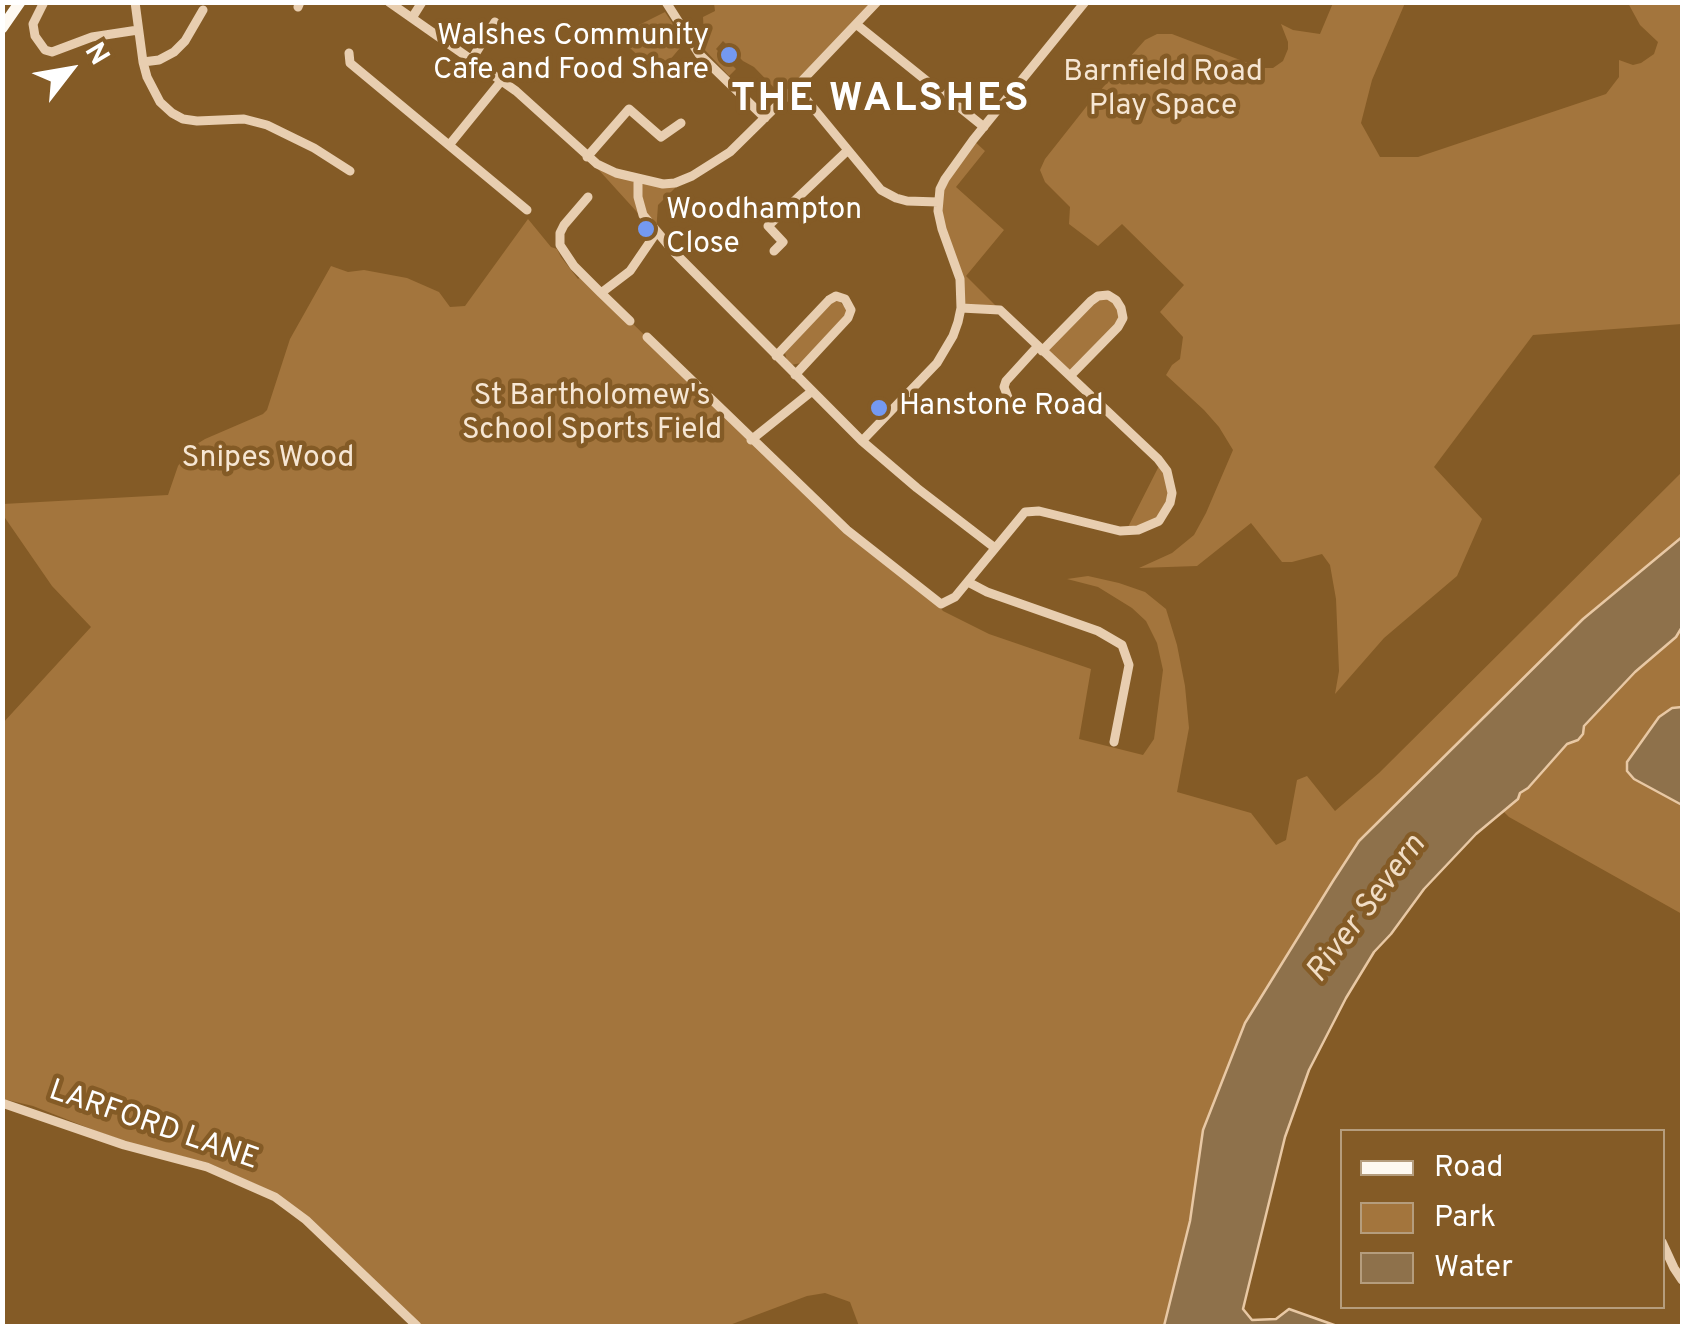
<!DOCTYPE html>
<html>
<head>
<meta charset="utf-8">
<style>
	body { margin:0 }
	#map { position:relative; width:1685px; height:1329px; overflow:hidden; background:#845b26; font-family:Overpass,sans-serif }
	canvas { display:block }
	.frame { position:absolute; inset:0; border:5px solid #fff; pointer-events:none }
	.legend { position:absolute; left:1340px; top:1129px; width:325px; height:180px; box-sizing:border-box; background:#845b26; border:2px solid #b59d7d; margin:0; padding:12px 18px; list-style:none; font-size:30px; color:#fff }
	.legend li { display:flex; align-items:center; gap:20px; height:50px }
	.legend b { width:50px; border:2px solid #b59d7d }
	.north { position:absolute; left:20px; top:20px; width:100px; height:100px; -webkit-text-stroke:8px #845b26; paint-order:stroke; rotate:59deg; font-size:28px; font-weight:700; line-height:40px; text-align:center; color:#fff }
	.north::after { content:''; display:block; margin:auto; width:35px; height:45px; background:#fff; clip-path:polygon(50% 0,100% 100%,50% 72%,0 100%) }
</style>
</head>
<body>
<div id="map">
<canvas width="1685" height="1329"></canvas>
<div class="frame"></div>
<ul class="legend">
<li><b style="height:12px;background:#fef9f1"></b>Road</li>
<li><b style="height:28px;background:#a3753d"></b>Park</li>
<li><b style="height:28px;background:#8e714b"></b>Water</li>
</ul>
<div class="north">N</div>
</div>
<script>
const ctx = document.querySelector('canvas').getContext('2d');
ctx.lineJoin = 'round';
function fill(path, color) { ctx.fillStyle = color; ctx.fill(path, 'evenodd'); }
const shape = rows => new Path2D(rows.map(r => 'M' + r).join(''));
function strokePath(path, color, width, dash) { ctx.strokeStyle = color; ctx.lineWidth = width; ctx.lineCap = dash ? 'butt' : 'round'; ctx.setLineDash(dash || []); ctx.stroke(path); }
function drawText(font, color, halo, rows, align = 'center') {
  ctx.font = font + ' Overpass,sans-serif'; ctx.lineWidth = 9; ctx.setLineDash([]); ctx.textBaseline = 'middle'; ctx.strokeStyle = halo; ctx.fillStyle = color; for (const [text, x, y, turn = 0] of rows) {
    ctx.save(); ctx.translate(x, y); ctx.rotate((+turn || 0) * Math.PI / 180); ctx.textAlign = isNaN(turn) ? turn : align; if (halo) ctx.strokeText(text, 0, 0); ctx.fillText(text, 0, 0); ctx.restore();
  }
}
fill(shape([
	[714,3,877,3,785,99,754,67,743,61,723,41,716,49,736,69,729,76,691,35,704,35,703,17,715,11],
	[1333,3,1405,3,1372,80,1361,123,1380,157,1418,157,1606,94,1619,77,1619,60,1633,65,1641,63,1654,54,1658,42,1640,25,1628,3,1682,3,1682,324,1533,335,1434,467,1482,519,1457,576,1384,638,1335,694,1339,671,1336,599,1330,565,1322,554,1292,562,1282,562,1251,523,1197,566,1139,568,1172,553,1194,535,1206,513,1233,450,1219,427,1204,410,1166,375,1172,365,1180,359,1183,337,1160,312,1184,285,1122,224,1098,246,1069,224,1070,207,1045,182,1040,170,1045,159,1090,102,1145,40,1157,34,1172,34,1261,68,1273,68,1283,61,1288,49,1288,42,1281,24,1293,30,1320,34],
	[665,12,685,42,658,74,617,36],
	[973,140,985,151,956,187,1004,230,966,276,1000,310,961,308,961,293,938,211,940,189],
	[587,157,597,164,675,183,675,188,658,205,656,233],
	[528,219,551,247,557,249,561,257,578,279,583,275,810,497,934,600,943,611,989,634,1091,669,1079,739,1143,755,1154,739,1163,670,1157,643,1146,621,1132,608,1098,587,1067,579,1088,576,1119,583,1145,592,1166,609,1177,645,1185,686,1189,728,1177,792,1251,813,1276,845,1286,840,1297,780,1307,776,1335,811,1379,773,1682,472,1682,537,1583,619,1359,841,1245,1023,1203,1130,1190,1221,1164,1326,859,1326,850,1302,825,1293,807,1296,727,1326,417,1326,306,1220,260,1186,209,1163,140,1146,96,1131,33,1106,3,1099,2,724,91,627,52,586,3,515,3,504,168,495,178,466,189,449,205,439,263,414,267,410,290,339,331,266,348,272,364,270,407,278,439,292,450,307,465,306],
	[1108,295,1123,318,1070,376,1042,351,1091,301],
	[838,300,847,309,846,314,801,363,791,365,787,361,785,353,831,303],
	[1161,462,1172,493,1159,521,1126,531],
	[1682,627,1682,914,1509,817,1504,812,1567,744,1578,740,1584,727,1597,712,1635,672,1676,637]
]), '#a3753d');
const water = shape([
	[1682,537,1682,627,1676,637,1635,672,1584,726,1583,734,1578,740,1567,744,1528,788,1520,793,1518,799,1476,834,1424,889,1391,934,1374,952,1346,998,1309,1070,1285,1137,1243,1309,1252,1320,1276,1319,1289,1309,1337,1326,1164,1326,1190,1221,1203,1130,1245,1023,1333,881,1359,841,1583,619,1682,537],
	[1682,707,1682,805,1634,779,1627,771,1627,762,1659,717,1672,708,1682,707]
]);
fill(water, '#8e714b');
strokePath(water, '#e8c8a4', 2.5);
strokePath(shape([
	[44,2,33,24,35,36,45,50,52,52,92,37,138,30],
	[135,2,143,62,147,77,160,102,172,113,183,119,197,121,244,119,267,125,314,148,350,171],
	[389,2,516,91,597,164,616,173,663,184,675,183,692,176,730,152,796,87,877,2],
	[666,2,699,54,765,118],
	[298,7,300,2],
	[412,18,422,2],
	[856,24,984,127],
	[349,53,350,63,527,210],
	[472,59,495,22],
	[143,62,159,60,174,52,185,41,203,10],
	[796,87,881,190,896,198,907,201,938,202],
	[450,144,502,80],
	[587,157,629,109,661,137,681,123],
	[638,179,638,197,643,215,675,253,862,441,917,488,995,548],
	[588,197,564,225,560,233,560,245,574,266,601,293,630,271,656,233],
	[774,251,783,242,768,226,848,150],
	[601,293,630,321],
	[647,337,847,530,941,604,955,597,1025,512,1039,511,1120,531,1138,530,1159,521,1170,503,1172,493,1167,471,1158,459,1000,310,961,308],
	[1042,351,1091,301,1098,296,1108,295,1116,300,1121,308,1123,318,1118,327,1070,376],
	[776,356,829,300,836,296,845,299,851,310,848,318,795,375],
	[1009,400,1004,387,1006,381,1037,347],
	[751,440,811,392],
	[862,441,937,363,953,336,958,322,961,308,960,279,942,229,938,211,940,189,945,179,973,140,1085,2],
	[968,582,987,592,1098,631,1122,645,1129,665,1114,742],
	[2,1103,124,1145,207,1167,275,1197,306,1220,417,1326],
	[1662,1242,1674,1268,1682,1280]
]), '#e8ceb0', 9);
strokePath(shape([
	[2,28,20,2]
]), '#fef9f1', 11);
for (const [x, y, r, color] of [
	[729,55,10,"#7499f1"],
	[646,229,10,"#7499f1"],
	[879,408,10,"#7499f1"]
]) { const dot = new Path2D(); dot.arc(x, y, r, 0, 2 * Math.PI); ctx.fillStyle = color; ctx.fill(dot); strokePath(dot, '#845b26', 4); }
drawText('30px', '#fff', '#845b26', [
	["Walshes Community",709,38,"right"],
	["Cafe and Food Share",709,72,"right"],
	["Woodhampton",666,212],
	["Close",666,246],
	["Hanstone Road",899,408]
], 'left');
drawText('30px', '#f6e6d3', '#845b26', [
	["Barnfield Road",1163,74],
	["Play Space",1163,108],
	["St Bartholomew's",592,398],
	["School Sports Field",592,432],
	["Snipes Wood",268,460]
]);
drawText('30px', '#fff', '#845b26', [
	["LARFORD LANE",153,1127,19]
]);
drawText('italic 32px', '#f1ddc5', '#845b26', [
	["River Severn",1368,910,-53]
]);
ctx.letterSpacing = '2.5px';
drawText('bold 40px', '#fff', '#845b26', [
	["THE WALSHES",881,102]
]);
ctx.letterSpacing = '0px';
</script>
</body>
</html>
